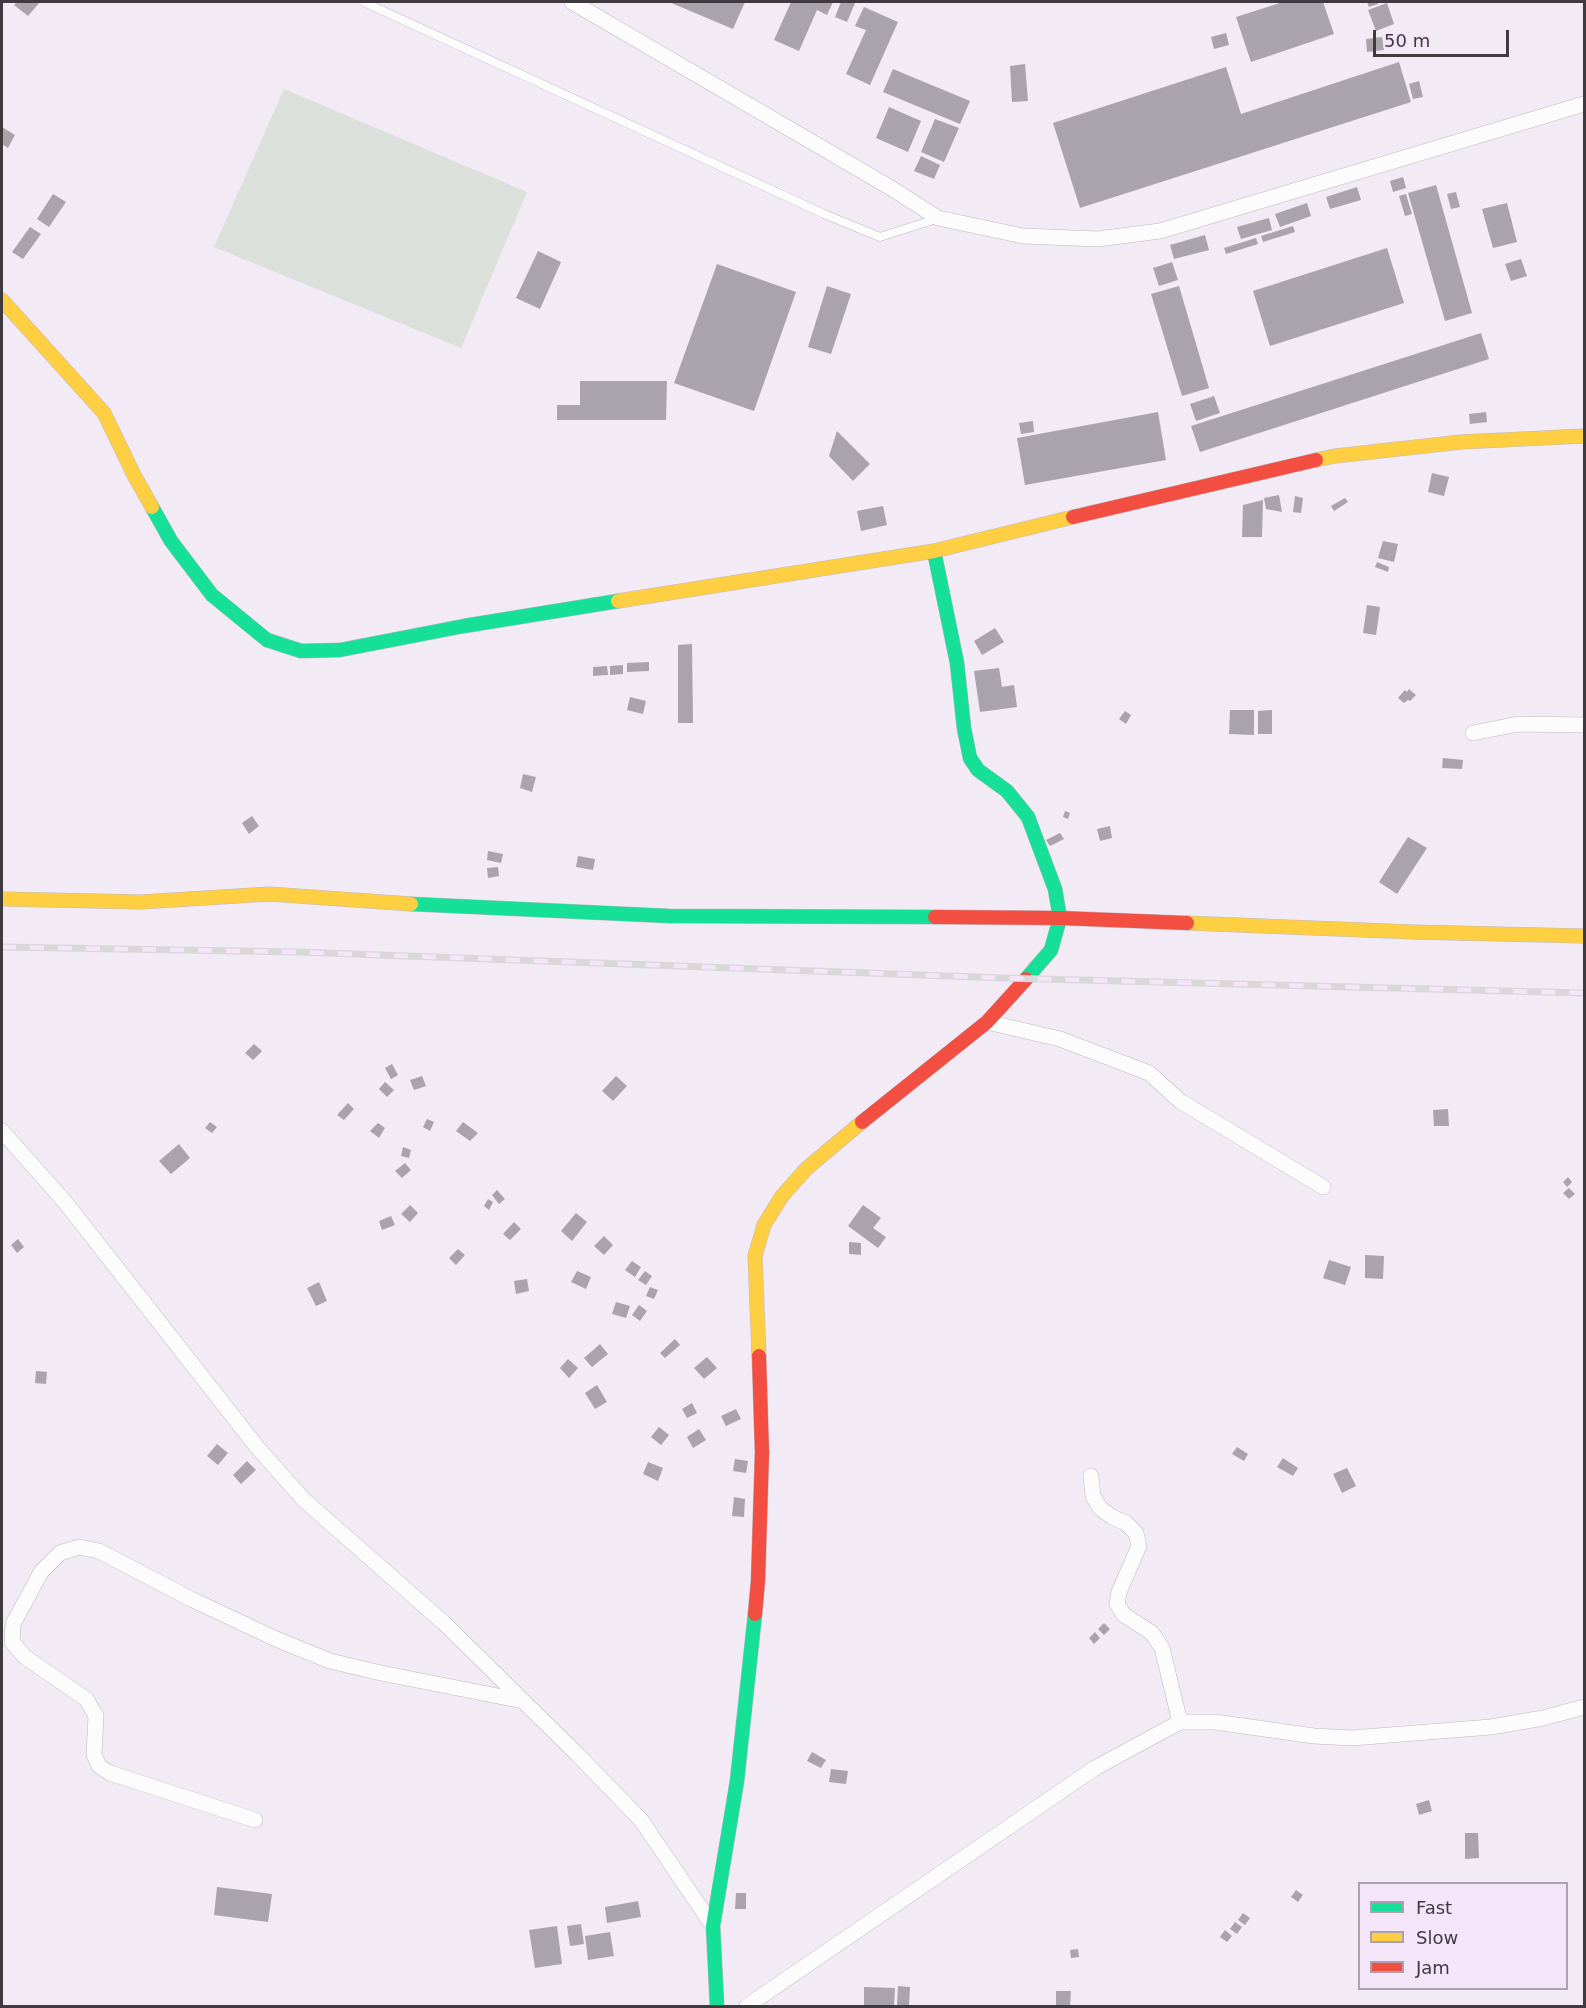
<!DOCTYPE html>
<html>
<head>
<meta charset="utf-8">
<style>
	body { margin:0 }
	#map { position:relative; width:1586px; height:2008px; overflow:hidden; background:#f2eaf4; font-family:"DejaVu Sans",sans-serif }
	canvas { display:block }
	.frame { position:absolute; inset:0; border:3px solid #3f3940; pointer-events:none }
	.legend { position:absolute; left:1358px; top:1882px; width:210px; height:108px; box-sizing:border-box; background:#f4e6f8; border:2px solid #aca1ae; margin:0; padding:8px 10px; list-style:none; font-size:18px; color:#3f3940 }
	.legend li { display:flex; align-items:center; gap:12px; height:30px }
	.legend b { width:30px; border:2px solid #aca1ae }
	.scale { position:absolute; left:1373px; top:30px; width:136px; height:27px; box-sizing:border-box; border:3px solid #3f3940; border-top:0; padding-left:8px; font-size:18px; line-height:21px; white-space:nowrap; color:#3f3940; -webkit-text-stroke:4px #f4e6f8; paint-order:stroke }
</style>
</head>
<body>
<div id="map">
<canvas width="1586" height="2008"></canvas>
<div class="frame"></div>
<ul class="legend">
<li><b style="height:8px;background:#16e098"></b>Fast</li>
<li><b style="height:8px;background:#ffcf43"></b>Slow</li>
<li><b style="height:8px;background:#f24e42"></b>Jam</li>
</ul>
<div class="scale">50 m</div>
</div>
<script>
const ctx = document.querySelector('canvas').getContext('2d');
ctx.lineJoin = 'round';
function fill(path, color) { ctx.fillStyle = color; ctx.fill(path, 'evenodd'); }
const shape = rows => new Path2D(rows.map(r => 'M' + r).join(''));
function strokePath(path, color, width, dash) { ctx.strokeStyle = color; ctx.lineWidth = width; ctx.lineCap = dash ? 'butt' : 'round'; ctx.setLineDash(dash || []); ctx.stroke(path); }
fill(shape([
	[284,89,527,192,461,348,214,247]
]), '#dbe0da');
fill(shape([
	[17,2,40,2,28,16,14,5],
	[669,2,745,2,733,29],
	[791,2,833,2,827,15,817,10,799,51,774,40],
	[841,2,855,3,847,22,835,17],
	[1283,2,1323,2,1334,34,1251,62,1236,17],
	[1367,2,1378,2,1378,4,1369,7],
	[1387,3,1394,24,1376,31,1368,10],
	[864,7,898,22,870,85,846,74,866,30,855,26],
	[1226,33,1229,45,1214,49,1211,37],
	[1382,37,1384,50,1367,52,1366,39],
	[1399,62,1411,102,1080,208,1053,123,1226,67,1241,114],
	[1025,64,1028,101,1012,102,1010,66],
	[893,69,970,101,960,124,883,92],
	[1419,81,1423,97,1413,99,1409,84],
	[889,107,921,121,908,152,876,138],
	[935,119,959,128,944,162,921,152],
	[2,127,15,135,8,148,2,144],
	[921,156,940,165,934,179,914,171],
	[1403,177,1406,188,1393,192,1390,181],
	[1436,185,1472,313,1445,321,1408,193],
	[1357,187,1361,200,1330,209,1326,197],
	[1456,192,1460,207,1451,209,1447,194],
	[53,194,66,202,49,227,37,219],
	[1406,194,1412,214,1405,216,1399,196],
	[1307,203,1311,216,1280,227,1275,214],
	[1507,203,1517,242,1493,248,1482,209],
	[1269,218,1272,230,1241,239,1237,227],
	[1293,226,1295,232,1263,242,1261,236],
	[30,227,41,234,23,259,12,252],
	[1205,235,1209,250,1174,259,1170,245],
	[1256,238,1258,244,1226,254,1224,248],
	[1387,248,1404,303,1270,346,1253,291],
	[538,251,561,262,540,309,516,298],
	[1521,259,1527,276,1511,281,1505,264],
	[1172,262,1178,280,1159,286,1153,268],
	[717,264,796,292,754,411,674,383],
	[827,286,851,294,831,354,808,347],
	[1179,286,1209,388,1182,396,1151,294],
	[1481,333,1489,359,1200,452,1191,426],
	[580,381,667,381,666,420,557,420,557,405,580,405],
	[1214,396,1220,413,1196,421,1190,404],
	[1158,412,1166,460,1025,485,1017,438],
	[1486,412,1487,422,1470,424,1469,414],
	[1033,421,1034,432,1021,434,1019,423],
	[837,431,870,464,853,481,829,456],
	[1432,473,1449,477,1444,496,1428,492],
	[1279,495,1282,512,1266,509,1264,498],
	[1295,496,1303,498,1301,513,1293,512],
	[1345,498,1348,502,1334,511,1331,506],
	[1263,500,1262,537,1242,537,1243,505],
	[883,506,887,525,861,531,857,511],
	[1383,541,1398,544,1394,562,1378,558],
	[1377,562,1389,567,1388,572,1375,567],
	[1367,605,1380,607,1376,635,1363,633],
	[995,628,1004,642,982,655,974,641],
	[692,644,693,723,678,723,678,645],
	[649,662,649,671,627,672,627,663],
	[623,665,623,674,610,675,610,666],
	[607,666,608,675,593,676,593,667],
	[999,668,1002,687,1014,685,1017,707,980,712,974,671],
	[1409,689,1416,695,1410,701,1408,700,1404,703,1398,698,1405,690,1407,692],
	[630,697,646,701,643,714,627,710],
	[1230,710,1254,710,1254,735,1229,734],
	[1272,710,1272,734,1258,734,1258,711],
	[1125,711,1131,715,1126,724,1119,719],
	[1443,758,1463,760,1462,769,1442,768],
	[523,774,536,777,532,792,520,788],
	[1065,811,1070,813,1068,819,1063,817],
	[252,816,259,826,249,834,242,823],
	[1110,826,1112,838,1100,841,1097,829],
	[1060,833,1064,839,1050,846,1046,840],
	[1408,837,1427,848,1397,894,1379,882],
	[488,851,503,854,501,863,487,860],
	[578,856,595,859,593,870,576,867],
	[498,867,499,876,488,878,487,868],
	[254,1044,262,1051,253,1060,245,1053],
	[392,1064,398,1075,391,1079,385,1068],
	[422,1076,426,1086,414,1090,410,1080],
	[616,1076,627,1086,613,1101,602,1091],
	[385,1082,394,1090,387,1097,379,1089],
	[348,1103,354,1109,344,1120,337,1115],
	[1448,1109,1449,1126,1434,1126,1433,1110],
	[427,1119,434,1122,430,1131,423,1127],
	[210,1122,217,1127,212,1133,205,1128],
	[463,1122,478,1133,470,1141,456,1131],
	[378,1123,385,1128,379,1138,370,1131],
	[179,1144,190,1158,171,1174,159,1161],
	[403,1147,411,1150,409,1158,401,1156],
	[405,1163,411,1170,402,1178,395,1171],
	[1568,1177,1572,1182,1567,1187,1563,1182],
	[1569,1188,1575,1194,1569,1199,1563,1193],
	[497,1190,505,1199,499,1204,492,1195],
	[488,1199,493,1202,489,1210,484,1206],
	[410,1205,418,1213,410,1222,401,1214],
	[863,1205,881,1218,873,1228,886,1237,878,1248,848,1226],
	[576,1213,587,1222,572,1241,561,1231],
	[391,1216,395,1225,382,1230,379,1221],
	[514,1222,521,1229,510,1240,503,1234],
	[604,1236,613,1245,604,1255,594,1246],
	[18,1239,24,1247,17,1253,11,1245],
	[849,1242,861,1243,861,1255,849,1254],
	[458,1249,465,1255,456,1265,449,1258],
	[1365,1255,1384,1256,1383,1279,1365,1278],
	[1329,1260,1351,1267,1345,1285,1323,1278],
	[632,1261,641,1267,635,1277,625,1270],
	[577,1271,591,1277,586,1289,571,1282],
	[645,1271,652,1276,646,1285,638,1280],
	[527,1279,529,1291,516,1294,514,1281],
	[319,1282,327,1301,316,1306,307,1288],
	[650,1287,658,1290,654,1299,646,1296],
	[616,1302,630,1306,626,1318,612,1314],
	[639,1305,647,1311,640,1321,632,1315],
	[675,1339,680,1345,665,1358,660,1353],
	[600,1344,608,1354,592,1367,584,1358],
	[707,1357,717,1368,704,1379,694,1368],
	[568,1359,578,1368,569,1378,560,1368],
	[36,1371,47,1372,46,1384,35,1383],
	[597,1385,607,1402,595,1409,585,1393],
	[692,1403,697,1413,687,1418,682,1409],
	[736,1409,741,1419,726,1426,721,1416],
	[659,1427,669,1435,661,1445,651,1437],
	[699,1429,706,1440,693,1448,687,1437],
	[217,1444,228,1453,218,1465,207,1456],
	[1237,1447,1248,1454,1244,1461,1232,1454],
	[1283,1458,1298,1468,1293,1476,1277,1467],
	[735,1459,748,1461,746,1473,733,1471],
	[247,1461,256,1470,241,1484,233,1475],
	[648,1462,663,1468,658,1481,643,1474],
	[1347,1468,1356,1486,1342,1493,1333,1474],
	[734,1497,745,1499,744,1517,732,1516],
	[1104,1623,1110,1629,1104,1635,1098,1629],
	[1095,1632,1100,1638,1094,1644,1089,1638],
	[812,1752,826,1760,821,1768,807,1761],
	[831,1769,848,1771,846,1784,829,1782],
	[1429,1800,1432,1811,1419,1815,1416,1804],
	[1465,1833,1478,1833,1479,1858,1465,1859],
	[217,1887,272,1894,268,1922,214,1915],
	[1296,1890,1303,1895,1298,1902,1291,1897],
	[736,1893,746,1893,746,1909,735,1909],
	[638,1901,641,1917,607,1923,605,1907],
	[1243,1913,1250,1918,1245,1925,1238,1920],
	[1235,1922,1242,1927,1237,1934,1230,1929],
	[581,1924,584,1944,570,1946,567,1926],
	[557,1926,562,1964,535,1968,529,1930],
	[1225,1930,1232,1936,1227,1942,1220,1937],
	[610,1932,614,1956,588,1960,585,1936],
	[1078,1949,1079,1957,1071,1958,1070,1950],
	[898,1986,910,1987,909,2006,897,2006],
	[864,1987,895,1988,894,2006,864,2006],
	[1056,1991,1071,1991,1070,2006,1056,2006]
]), '#a9a3ab');
const lane = shape([
	[364,2,824,214,880,237,936,219]
]);
const street = shape([
	[572,2,891,188,938,218,1023,236,1098,239,1160,231,1584,104],
	[1473,733,1518,724,1584,725],
	[987,1022,1060,1039,1149,1073,1180,1101,1323,1187],
	[2,1131,65,1202,257,1447,304,1500,444,1623,577,1754,641,1820,713,1926],
	[1091,1476,1093,1496,1100,1508,1112,1517,1126,1523,1136,1533,1139,1546,1119,1592,1117,1604,1124,1615,1152,1633,1162,1648,1180,1722],
	[255,1820,110,1773,99,1766,94,1755,96,1716,86,1699,25,1657,12,1642,13,1624,41,1572,60,1553,79,1547,99,1551,191,1599,276,1639,330,1661,381,1673,523,1701],
	[747,2006,1095,1768,1180,1722,1215,1722,1314,1736,1352,1738,1491,1727,1543,1718,1584,1707]
]);
const fast = shape([
	[152,507,171,541,212,595,267,640,301,651,340,650,464,626,618,601],
	[934,551,957,663,964,728,970,758,978,770,1007,791,1028,817,1055,889,1060,918,1051,950,1026,979],
	[411,904,669,916,935,917],
	[717,2006,713,1926,737,1781,755,1614]
]);
const slow = shape([
	[2,300,104,413,134,475,152,507],
	[1316,460,1335,456,1461,442,1584,436],
	[618,601,934,551,1073,517],
	[2,899,141,902,269,894,411,904],
	[1187,923,1413,932,1584,936],
	[759,1356,755,1256,764,1225,782,1196,807,1168,862,1122]
]);
const jam = shape([
	[1073,517,1316,460],
	[935,917,1060,918,1187,923],
	[862,1122,987,1022,1026,979],
	[755,1614,758,1581,762,1453,759,1356]
]);
strokePath(lane, '#beb8bf', 9);
strokePath(street, '#beb8bf', 16);
strokePath(fast, '#beb8bf', 15);
strokePath(slow, '#beb8bf', 15);
strokePath(jam, '#beb8bf', 15);
strokePath(lane, '#fdfcfd', 8);
strokePath(street, '#fdfcfd', 15);
strokePath(fast, '#16e098', 14);
strokePath(slow, '#ffcf43', 14);
strokePath(jam, '#f24e42', 14);
const rail = shape([
	[2,947,299,952,1003,978,1584,993]
]);
strokePath(rail, '#d9d7da', 7);
strokePath(rail, '#f4e6f8', 4.5, [14]);
</script>
</body>
</html>
